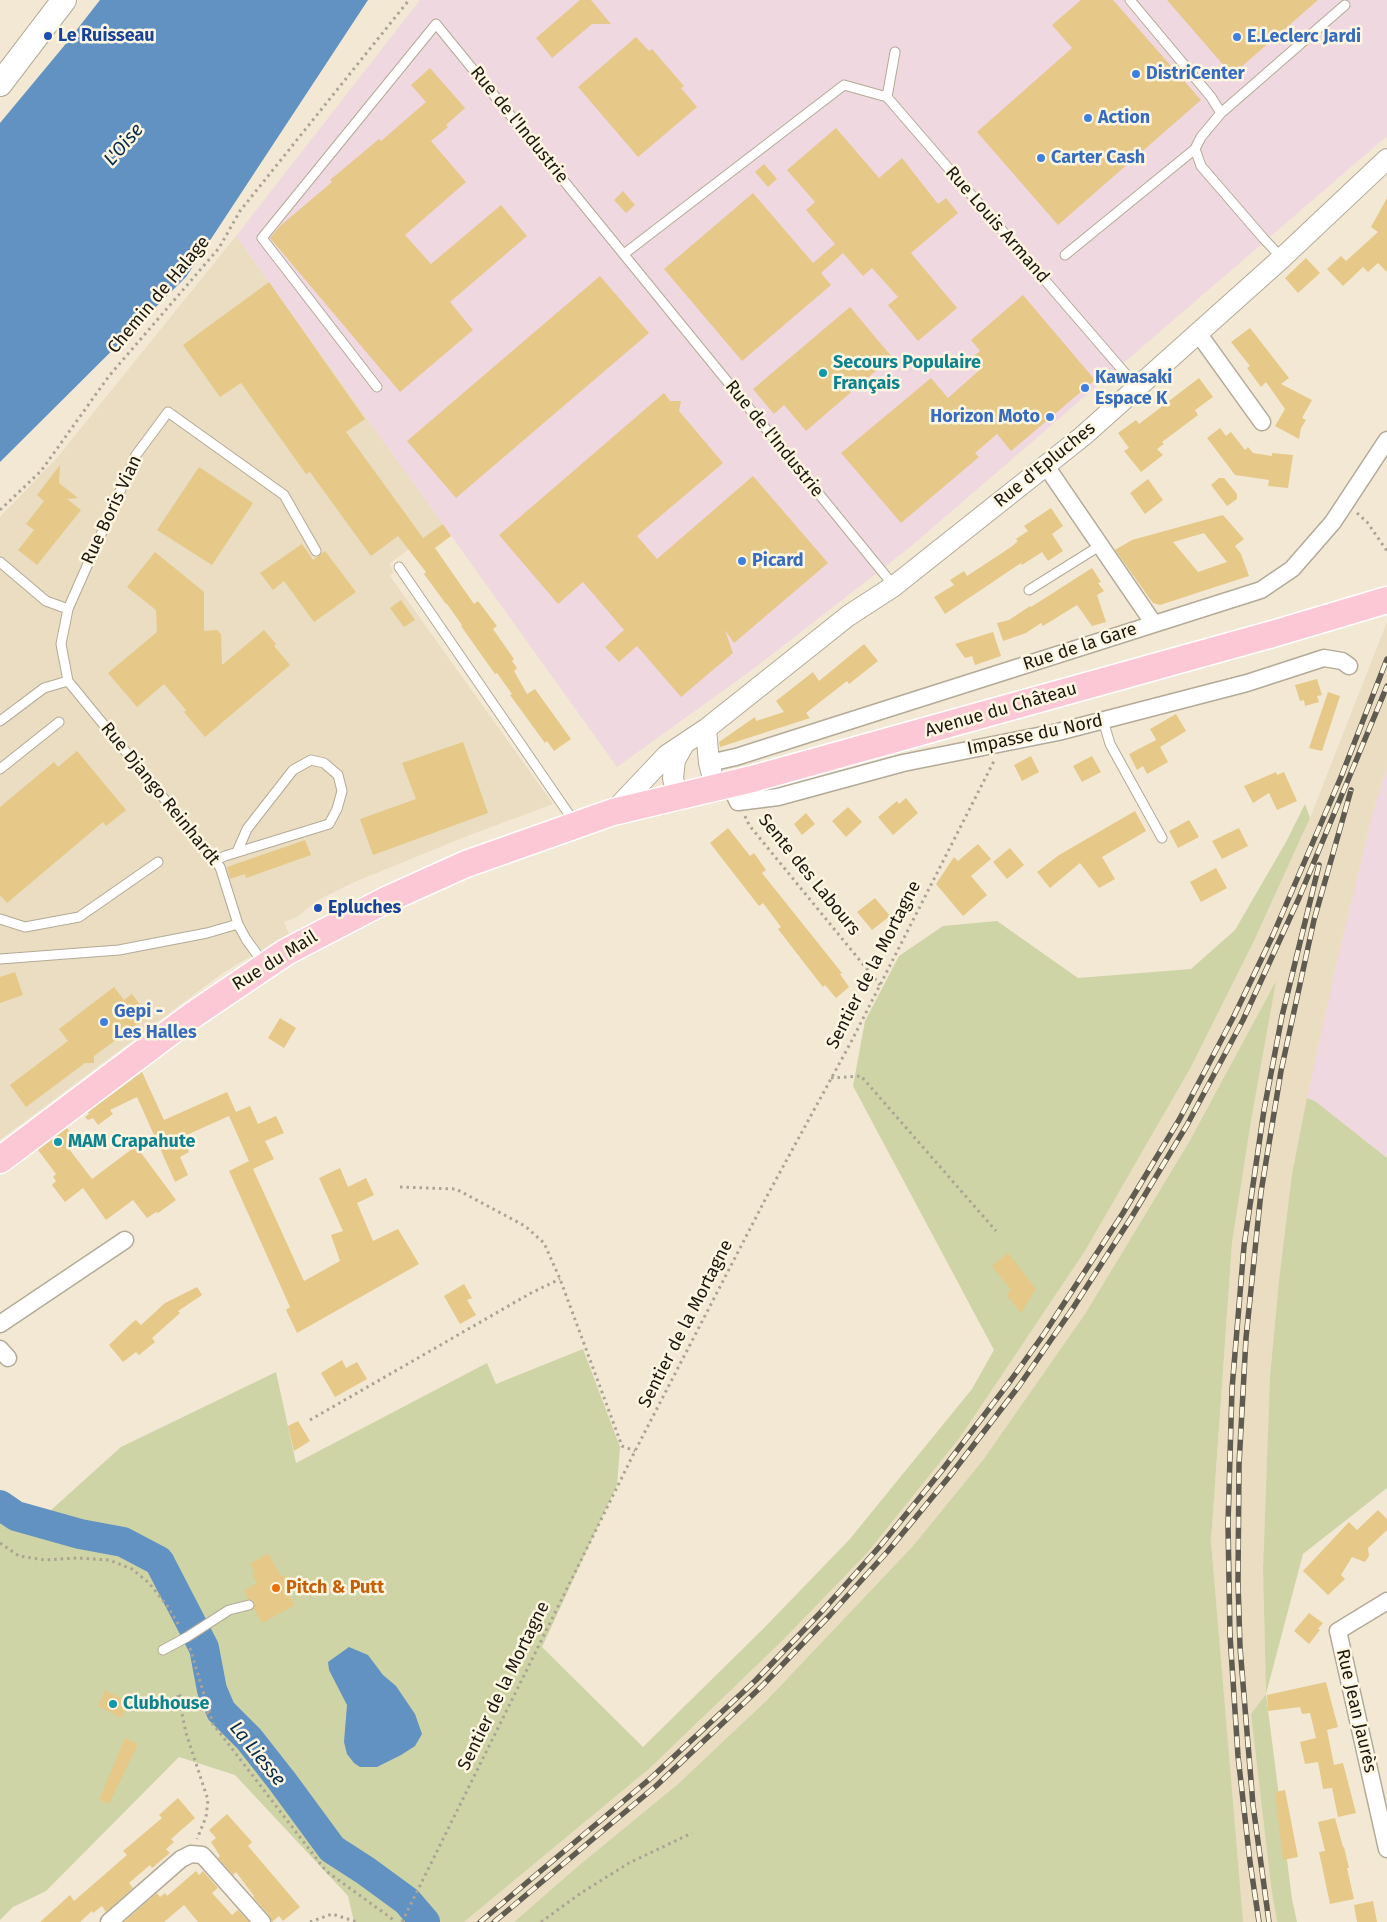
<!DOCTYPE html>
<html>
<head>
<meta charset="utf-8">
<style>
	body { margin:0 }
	canvas { display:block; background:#f2e8d4 }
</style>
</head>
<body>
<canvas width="1387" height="1922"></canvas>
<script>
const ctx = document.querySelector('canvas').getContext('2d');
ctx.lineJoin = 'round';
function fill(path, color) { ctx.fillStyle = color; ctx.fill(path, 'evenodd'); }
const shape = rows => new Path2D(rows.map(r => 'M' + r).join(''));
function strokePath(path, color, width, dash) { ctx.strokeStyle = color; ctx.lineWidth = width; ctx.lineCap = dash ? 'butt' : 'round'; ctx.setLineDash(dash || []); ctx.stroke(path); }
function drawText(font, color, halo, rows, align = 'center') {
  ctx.font = font + ' "Fira Sans",sans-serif'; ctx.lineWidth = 5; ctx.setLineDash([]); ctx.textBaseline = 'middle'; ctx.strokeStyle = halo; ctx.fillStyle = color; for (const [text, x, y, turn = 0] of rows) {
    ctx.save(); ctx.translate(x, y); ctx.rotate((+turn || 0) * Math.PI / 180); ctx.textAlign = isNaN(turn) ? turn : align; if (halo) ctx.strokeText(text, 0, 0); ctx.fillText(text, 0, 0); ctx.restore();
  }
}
fill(shape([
	[236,236,443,524,389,564,394,572,390,576,553,804,467,836,352,883,318,900,297,917,284,922,289,934,224,972,0,1140,0,517,56,459],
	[1387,622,1387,767,1373,812,1337,962,1292,1174,1279,1280,1270,1376,1263,1569,1266,1694,1251,1714,1271,1886,1277,1922,1243,1922,1242,1918,1211,1541,1232,1243,1251,1121,1275,983,1189,1142,1085,1314,983,1460,913,1546,767,1700,678,1784,577,1867,514,1922,464,1922,650,1768,780,1643,961,1436,1085,1251,1191,1067,1253,943,1310,818]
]), '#eaddc1');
fill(shape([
	[420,0,1387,0,1387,136,909,548,752,670,617,767,236,236],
	[1387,767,1387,1158,1315,1101,1307,1098,1337,962,1373,812]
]), '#f0d8e1');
fill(shape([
	[1305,804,1310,818,1253,943,1191,1067,1085,1251,961,1436,867,1553,780,1643,650,1768,464,1922,354,1922,348,1896,235,1775,179,1757,46,1891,13,1907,0,1920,0,1504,30,1529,121,1447,276,1372,296,1463,487,1363,496,1384,583,1349,620,1447,617,1485,542,1647,643,1747,763,1629,849,1540,972,1389,994,1350,853,1086,865,1021,899,956,943,926,997,921,1078,978,1191,969,1235,930,1286,842],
	[1276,981,1251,1121,1232,1243,1211,1541,1243,1922,514,1922,577,1867,678,1784,767,1700,913,1546,983,1460,1085,1314,1189,1142],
	[1307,1098,1315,1101,1387,1158,1387,1488,1303,1554,1266,1694,1292,1899,1297,1922,1277,1922,1271,1886,1251,1714,1266,1694,1263,1569,1270,1376,1279,1280,1292,1174]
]), '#cfd4a6');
fill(shape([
	[100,0,368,0,186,277,0,462,0,123,64,46],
	[349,1647,368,1655,383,1675,396,1686,415,1714,422,1734,415,1746,401,1755,377,1767,360,1767,354,1763,347,1754,344,1742,347,1705,329,1670,328,1662]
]), '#6292c2');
strokePath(shape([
	[0,1505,16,1516,80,1534,123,1542,159,1561,204,1648,212,1690,221,1711,249,1739,282,1781,332,1849,366,1871,407,1901,425,1922]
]), '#6292c2', 30);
fill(shape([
	[580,0,591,0,611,24,592,24,552,58,536,38],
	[1081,0,1113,0,1201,100,1058,225,977,132,1072,48,1052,25],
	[1167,0,1318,0,1232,75],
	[636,37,649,51,652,49,684,86,681,88,697,107,638,157,578,87],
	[430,68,465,108,446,125,448,127,431,141,466,182,405,235,431,264,501,205,527,236,450,302,473,330,400,392,270,238,280,226,332,182,330,180,379,139,381,141,426,102,411,85],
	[836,128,879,178,902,158,938,204,946,198,958,213,911,253,957,308,918,341,888,305,898,297,872,268,863,276,843,253,821,273,831,285,742,361,664,269,753,193,813,263,835,244,806,210,815,202,787,170],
	[764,164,777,179,768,187,755,172],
	[623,191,635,205,626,213,614,200],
	[1387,198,1387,272,1378,263,1368,272,1363,267,1343,286,1327,269,1341,256,1346,261,1378,232,1371,227],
	[1306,258,1320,273,1298,293,1285,278],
	[600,276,649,333,456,498,407,441],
	[269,282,365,419,346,432,423,538,443,524,451,536,435,548,474,604,478,601,497,626,493,629,514,659,512,661,517,668,514,671,527,694,535,689,571,739,554,751,547,741,545,743,510,695,512,694,497,673,495,674,461,626,462,625,447,604,446,604,424,574,426,572,398,536,371,556,310,472,306,474,241,383,220,397,183,345],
	[1023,295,1095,380,1011,451,997,434,975,453,979,457,901,523,841,453,931,378,948,398,983,367,974,356,980,351,971,340],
	[850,307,892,357,806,431,784,405,774,414,753,389],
	[1250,328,1289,378,1281,384,1312,400,1302,418,1306,420,1301,428,1299,439,1275,426,1285,409,1266,382,1261,387,1247,368,1250,366,1231,342],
	[1199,378,1213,397,1195,410,1198,415,1162,442,1164,444,1157,449,1163,455,1141,472,1124,451,1129,448,1118,433,1136,420,1139,424],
	[664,393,670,401,681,401,679,411,723,463,637,536,657,559,753,476,828,563,734,643,725,630,733,653,681,697,637,646,619,662,605,647,624,630,583,582,558,604,499,535],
	[1220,428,1226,436,1231,432,1245,450,1248,447,1253,453,1272,456,1272,453,1293,455,1288,488,1268,486,1269,480,1235,475,1207,438],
	[60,465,59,483,78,498,67,499,81,510,37,565,18,550,34,530,26,524,44,501,37,495],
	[199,467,253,503,212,565,157,530],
	[1219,478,1224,478,1237,494,1237,499,1227,506,1211,485],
	[1148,479,1163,500,1145,514,1130,493],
	[1051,508,1063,526,1052,534,1063,551,1048,561,1042,552,1022,565,1021,563,945,614,934,597,954,585,950,580,964,571,967,576,1011,547,1018,541,1016,539,1028,531,1024,526],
	[1223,515,1244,539,1235,546,1241,554,1249,576,1160,605,1153,603,1115,550,1132,540],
	[1204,533,1227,562,1198,572,1173,542],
	[302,544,313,560,325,551,356,592,314,622,284,581,273,590,260,573],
	[155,552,204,592,204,631,217,630,221,634,222,665,264,630,276,644,274,646,290,665,205,737,184,712,186,710,164,684,137,707,108,673,157,632,156,610,127,587],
	[1092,568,1101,582,1098,583,1104,591,1097,595,1106,622,1092,626,1077,605,1043,626,1041,623,1026,633,1003,641,997,623,1009,620,1030,606,1031,607],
	[401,600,415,620,404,627,390,608],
	[993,632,1001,656,975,665,972,656,965,658,955,644],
	[864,644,878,661,849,684,847,681,806,713,810,718,720,747,719,742,755,717,756,721,784,712,776,701,813,672,819,681],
	[1317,679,1322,695,1317,696,1319,702,1305,706,1304,700,1300,701,1295,685],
	[1328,692,1340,696,1322,751,1309,748],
	[1176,714,1186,731,1160,747,1168,762,1147,774,1143,766,1137,770,1129,754,1156,740,1158,743,1150,729],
	[463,742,488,813,373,855,360,819,416,799,402,763],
	[77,751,126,810,106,826,103,822,7,903,0,895,0,807,54,762,58,767],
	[1031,756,1039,772,1022,781,1014,765],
	[1092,756,1101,772,1082,782,1073,766],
	[1276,772,1277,775,1284,772,1297,801,1277,810,1269,793,1253,803,1244,786],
	[906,798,918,813,893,835,878,817,897,801,899,804],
	[848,807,862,822,846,837,832,821],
	[1135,811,1146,831,1102,857,1115,879,1099,888,1080,863,1050,888,1037,872,1059,855],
	[806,813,815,824,802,835,794,824],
	[1189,820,1199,837,1178,848,1169,831],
	[728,828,750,856,754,853,766,870,762,873,842,973,840,974,849,987,836,998,825,985,823,987,805,964,778,929,781,927,763,903,759,906,710,843],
	[1239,828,1248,846,1222,859,1212,841],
	[305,840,311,855,246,878,245,874,230,879,227,867],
	[978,844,991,859,971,876,987,895,963,916,936,884,954,857,958,861],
	[1010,848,1024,865,1007,879,993,862],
	[1216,868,1227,888,1201,902,1190,882],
	[875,898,890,916,872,930,857,912],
	[15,972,23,995,0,1003,0,977],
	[114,987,124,1000,132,994,148,1016,94,1056,94,1063,85,1063,26,1107,10,1085,68,1041,59,1029],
	[280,1018,296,1028,284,1048,268,1038],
	[142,1072,164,1120,227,1092,236,1112,250,1106,258,1124,276,1116,284,1133,265,1141,274,1159,253,1169,304,1281,340,1261,331,1235,343,1231,319,1178,340,1168,348,1187,366,1178,374,1195,357,1203,373,1241,398,1229,419,1264,297,1333,286,1310,290,1307,229,1171,249,1161,229,1116,182,1137,189,1152,180,1157,188,1175,175,1182,137,1097,110,1110,113,1114,98,1125,93,1118,88,1120,85,1117,89,1114,88,1112],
	[67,1128,75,1139,66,1145,92,1179,136,1146,176,1200,158,1213,156,1212,147,1218,133,1200,106,1220,83,1188,65,1202,52,1185,56,1181,53,1177,56,1174,38,1150],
	[1008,1253,1036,1289,1021,1313,1006,1294,1011,1290,992,1266],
	[464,1284,472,1298,467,1300,476,1315,460,1324,444,1296],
	[197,1287,202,1295,178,1311,180,1313,152,1338,155,1342,139,1355,136,1352,123,1362,109,1345,133,1322,136,1320,141,1325,165,1303],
	[342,1360,346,1368,357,1362,367,1379,335,1397,321,1373],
	[298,1421,310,1441,294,1451,288,1426],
	[1378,1510,1387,1519,1387,1530,1368,1548,1369,1556,1365,1562,1352,1557,1341,1575,1345,1579,1328,1595,1303,1571,1349,1522,1357,1530],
	[268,1553,281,1576,284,1575,290,1586,285,1589,295,1605,262,1623,254,1609,254,1601,248,1599,244,1591,257,1583,252,1574,255,1572,250,1564],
	[1309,1613,1323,1623,1318,1629,1320,1630,1309,1644,1294,1631],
	[1326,1682,1338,1727,1327,1730,1334,1765,1343,1763,1356,1813,1338,1817,1332,1788,1323,1789,1318,1762,1305,1764,1300,1742,1316,1738,1310,1713,1302,1714,1300,1707,1268,1711,1267,1695],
	[105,1690,129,1702,122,1718,98,1706],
	[125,1738,138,1744,109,1804,99,1800],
	[1285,1790,1298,1857,1283,1860,1275,1792],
	[178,1798,195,1818,171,1839,174,1842,166,1849,170,1853,152,1868,150,1865,129,1883,133,1888,106,1912,102,1906,93,1913,92,1911,80,1922,40,1922,70,1895,74,1901,127,1855,123,1851,162,1818,159,1815],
	[227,1814,252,1842,248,1846,300,1907,283,1921,279,1916,272,1922,269,1915,253,1897,254,1896,236,1872,233,1875,218,1858,220,1856,211,1842,216,1838,209,1830],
	[1335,1818,1343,1847,1344,1847,1349,1868,1347,1868,1354,1899,1330,1904,1319,1852,1325,1851,1318,1822],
	[196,1871,199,1875,203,1871,218,1888,212,1893,232,1915,238,1910,249,1922,198,1922,184,1905,164,1922,124,1922,157,1893,160,1897,165,1893,167,1896],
	[1373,1901,1377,1922,1357,1922,1354,1905]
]), '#e6c988');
const service = shape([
	[1130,0,1211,97,1221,113,1201,137,1195,149,1201,166,1264,239,1282,258],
	[887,97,1137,387],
	[887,97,895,52],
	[1221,113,1345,5],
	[624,254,844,85,887,97],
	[1065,255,1195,149],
	[377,387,262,238,436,24,894,586],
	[0,562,46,601,68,609],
	[399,567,575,823],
	[1029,590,1101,545],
	[68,681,220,867,238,924,246,939,264,964],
	[1103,720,1110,744,1162,838],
	[0,721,44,688,68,681,61,644,68,609,136,455,168,412,284,495,316,551],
	[0,769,59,722],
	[215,860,225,856,329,824,337,809,342,791,338,775,324,763,311,760,293,770,247,829,237,852],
	[0,919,25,927,79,917,158,862],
	[0,959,119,950,207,933,238,924],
	[163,1650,187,1637,229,1610,249,1605]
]);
const minor = shape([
	[1198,333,1262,422],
	[1046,466,1154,624],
	[709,763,736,757,1261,590,1292,569,1333,522,1387,440],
	[729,783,738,802,778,797,903,763,1058,732,1247,683,1324,658,1342,661,1349,666],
	[0,1324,125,1240],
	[0,1349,8,1358],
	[1387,1601,1338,1631,1387,1849],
	[109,1922,181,1859,191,1854,202,1855,206,1859,262,1922]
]);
const tertiary = shape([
	[706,729,709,763,715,786],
	[677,796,673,778,675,760,684,744],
	[613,812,667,755,706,729,848,616,894,586,1083,436,1282,258,1387,159]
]);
const secondary = shape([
	[0,84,64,0]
]);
const primary = shape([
	[0,1160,193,1015,286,952,386,900,466,864,613,812,752,779,1276,633,1387,600]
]);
strokePath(service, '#b3aa97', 11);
strokePath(minor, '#b3aa97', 19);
strokePath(tertiary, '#b3aa97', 22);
strokePath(secondary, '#b3aa97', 26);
strokePath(primary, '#fff', 29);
strokePath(shape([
	[0,510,41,471,109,376,219,248,240,211,409,0],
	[1357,513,1367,522,1387,551],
	[745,816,749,825,880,985],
	[831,1078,861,1076,996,1231],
	[400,1187,456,1189,525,1226,544,1243,560,1279,622,1446,635,1451],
	[310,1420,531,1293,560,1279],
	[0,1543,19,1556,45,1560,77,1558,109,1560,132,1569,149,1583,168,1607,180,1627],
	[190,1648,213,1724,326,1871,391,1918,394,1922],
	[178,1695,186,1733,208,1800,206,1817,197,1839],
	[179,1695,209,1714],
	[310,1922,332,1914,357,1922],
	[402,1922,635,1451,767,1196,850,1044,994,761],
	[541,1922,581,1893,629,1863,692,1833]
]), '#aba494', 3, [2.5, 4]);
strokePath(service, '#fff', 9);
strokePath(minor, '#fff', 16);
strokePath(tertiary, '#fff', 20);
strokePath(secondary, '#fff', 24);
strokePath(primary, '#fdc8d6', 26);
const rail = shape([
	[480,1922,651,1778,756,1680,824,1609,881,1545,943,1469,1011,1380,1044,1334,1123,1213,1179,1120,1234,1016,1273,935,1341,777,1387,659],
	[494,1922,656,1786,762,1686,830,1615,888,1551,949,1477,1019,1386,1073,1308,1131,1218,1187,1125,1243,1020,1299,898,1387,686],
	[1259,1922,1250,1862,1238,1756,1230,1635,1228,1524,1232,1389,1244,1246,1264,1110,1282,1016,1319,865],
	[1269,1922,1253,1805,1240,1647,1238,1582,1239,1465,1246,1338,1261,1192,1281,1071,1314,920,1351,790]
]);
strokePath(rail, '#605b50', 5.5);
strokePath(rail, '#fff6e1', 4, [11]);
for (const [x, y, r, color] of [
	[48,36,5,"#1a4fb4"],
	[1237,37,5,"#3f7fe0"],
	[1136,74,5,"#3f7fe0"],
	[1088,118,5,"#3f7fe0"],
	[1041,158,5,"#3f7fe0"],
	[823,373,5,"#0f9aa8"],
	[1085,388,5,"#3f7fe0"],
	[1050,417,5,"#3f7fe0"],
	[742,561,5,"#3f7fe0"],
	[318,908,5,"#1a4fb4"],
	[104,1022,5,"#3f7fe0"],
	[58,1142,5,"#0f9aa8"],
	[276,1588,5,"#e8710a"],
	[113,1704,5,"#0f9aa8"]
]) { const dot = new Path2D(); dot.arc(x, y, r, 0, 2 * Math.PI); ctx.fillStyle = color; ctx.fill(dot); strokePath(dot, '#fff6e1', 2); }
drawText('bold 18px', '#164399', '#fff6e1', [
	["Le Ruisseau",58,36],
	["Epluches",328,908]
], 'left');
drawText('bold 18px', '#366cbe', '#fff6e1', [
	["E.Leclerc Jardi",1247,37],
	["DistriCenter",1146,74],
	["Action",1098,118],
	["Carter Cash",1051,158],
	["Kawasaki",1095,378],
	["Espace K",1095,399],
	["Horizon Moto",1040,417,"right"],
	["Picard",752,561],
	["Gepi -",114,1012],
	["Les Halles",114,1033]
], 'left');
drawText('18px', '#1b1811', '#fff6e1', [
	["Rue de l'Industrie",519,125,51],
	["Rue Louis Armand",997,225,49],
	["Chemin de Halage",159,295,-50],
	["Rue de l'Industrie",774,439,51],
	["Rue d'Epluches",1045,465,-39],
	["Rue Boris Vian",112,510,-65],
	["Rue de la Gare",1080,647,-18],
	["Avenue du Château",1001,710,-16],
	["Impasse du Nord",1035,735,-12],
	["Rue Django Reinhardt",160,794,51],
	["Sente des Labours",809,875,51],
	["Rue du Mail",275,961,-32],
	["Sentier de la Mortagne",874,965,-63],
	["Sentier de la Mortagne",686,1324,-63],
	["Sentier de la Mortagne",504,1686,-64],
	["Rue Jean Jaurès",1356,1711,77]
]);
drawText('bold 18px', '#0d838f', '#fff6e1', [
	["Secours Populaire",833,363],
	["Français",833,384],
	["MAM Crapahute",68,1142],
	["Clubhouse",123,1704]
], 'left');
drawText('bold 18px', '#c56008', '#fff6e1', [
	["Pitch & Putt",286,1588]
], 'left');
drawText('italic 19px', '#062c4c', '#fff6e1', [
	["L'Oise",124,145,-49],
	["La Liesse",257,1754,51]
]);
</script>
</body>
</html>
